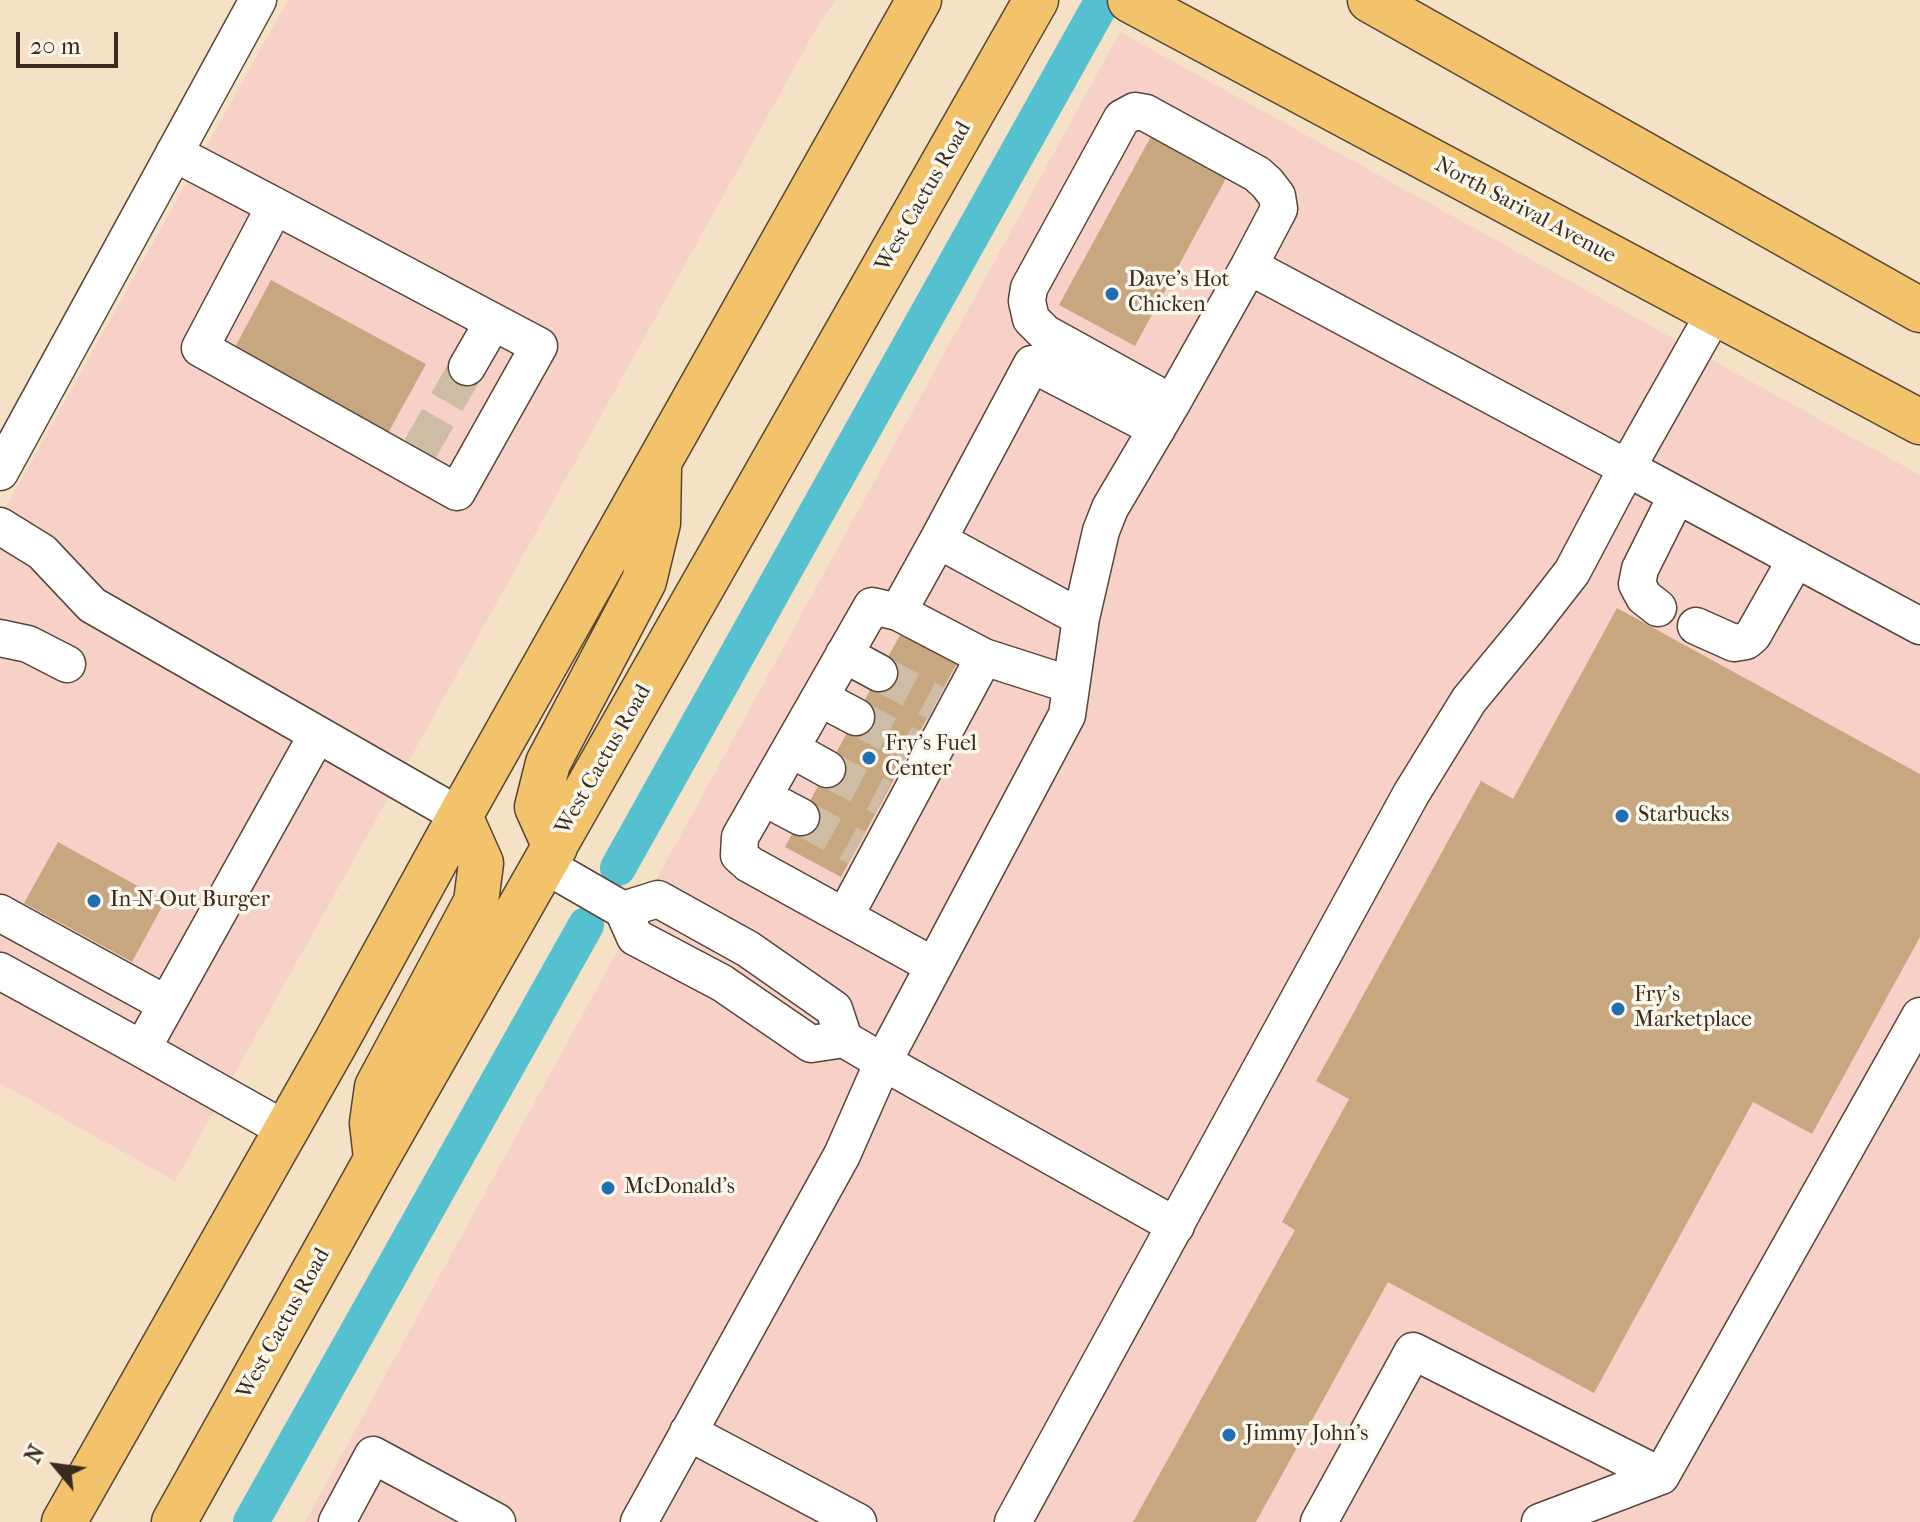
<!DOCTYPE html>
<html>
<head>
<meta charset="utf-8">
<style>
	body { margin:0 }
	#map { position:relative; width:1920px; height:1522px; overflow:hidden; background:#f4e1c6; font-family:"IM FELL French Canon",serif }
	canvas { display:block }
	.north { position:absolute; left:16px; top:1426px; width:80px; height:80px; -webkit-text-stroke:6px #fbf7ec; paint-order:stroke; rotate:299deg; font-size:22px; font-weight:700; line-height:32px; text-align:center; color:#3b2a1e }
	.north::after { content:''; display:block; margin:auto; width:28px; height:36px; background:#3b2a1e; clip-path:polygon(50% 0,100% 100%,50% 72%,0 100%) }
	.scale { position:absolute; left:16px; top:32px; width:102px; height:36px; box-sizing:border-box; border:4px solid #3b2a1e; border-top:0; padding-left:10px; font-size:24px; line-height:28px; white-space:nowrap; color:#3b2a1e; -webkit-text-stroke:6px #fbf7ec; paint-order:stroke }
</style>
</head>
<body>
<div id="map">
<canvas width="1920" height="1522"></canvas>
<div class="north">N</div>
<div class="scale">20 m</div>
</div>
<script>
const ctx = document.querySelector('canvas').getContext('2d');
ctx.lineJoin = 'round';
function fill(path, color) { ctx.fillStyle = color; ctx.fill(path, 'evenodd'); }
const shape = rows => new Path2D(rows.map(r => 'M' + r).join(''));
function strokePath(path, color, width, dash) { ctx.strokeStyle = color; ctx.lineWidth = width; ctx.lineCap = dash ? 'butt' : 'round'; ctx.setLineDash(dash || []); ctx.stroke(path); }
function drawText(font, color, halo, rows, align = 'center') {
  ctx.font = font + ' "IM FELL French Canon",serif'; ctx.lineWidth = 7; ctx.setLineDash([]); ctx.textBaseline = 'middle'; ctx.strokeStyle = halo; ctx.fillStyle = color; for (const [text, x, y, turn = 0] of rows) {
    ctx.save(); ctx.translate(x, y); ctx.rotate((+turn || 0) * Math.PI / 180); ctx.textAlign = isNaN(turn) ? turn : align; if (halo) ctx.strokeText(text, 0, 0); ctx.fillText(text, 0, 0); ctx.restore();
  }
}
fill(shape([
	[288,0,836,0,821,20,175,1181,0,1083,0,518],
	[1120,32,1920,475,1920,1522,305,1522]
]), '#f7d1c7');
strokePath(shape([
	[618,868,1103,0],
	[251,1522,586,925]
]), '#55c0d0', 36);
fill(shape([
	[1154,131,1230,171,1135,346,1059,305],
	[271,280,426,364,387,435,233,351],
	[1617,608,1920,774,1920,937,1812,1134,1753,1102,1594,1393,1388,1282,1256,1522,1133,1522,1295,1230,1282,1222,1349,1099,1316,1081,1481,781,1513,799],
	[906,624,962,654,841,877,785,847],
	[58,842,165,901,132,962,24,903]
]), '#c7a77f');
strokePath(shape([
	[420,449,467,367],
	[879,673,936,703],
	[856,717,912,747],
	[827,769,883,798],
	[801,817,857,848]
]), '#cfbca4', 36, [36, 18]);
const minor = shape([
	[174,153,275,206,539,346,457,492,200,348,275,206],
	[1715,312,1627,468,1920,626],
	[467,367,493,322],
	[1172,403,1045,333,1031,319,1027,301,1029,288,1122,118,1135,111,1146,113,1257,174,1267,183,1277,196,1279,209,1249,266],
	[0,472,258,0],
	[0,526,42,552,92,605,460,816],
	[1658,608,1644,597,1637,584,1640,569,1677,495],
	[898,612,938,540],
	[1696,626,1734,643,1746,641,1753,635,1796,559],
	[0,638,28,644,67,664],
	[844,654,879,673],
	[984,657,1071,685],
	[820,698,856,717],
	[791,749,827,769],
	[763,797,801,817],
	[545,865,623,910,635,937,722,983,811,1044,844,1039,883,1062,1067,715,1081,618,938,540,1032,364,1157,429],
	[623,910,658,899,748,949,834,1009,844,1039],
	[0,913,166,1004],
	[845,916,984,657,898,612,872,606,740,837,739,855,749,864,934,966],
	[0,971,142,1049],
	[286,1130,142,1049,317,735],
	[688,1432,858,1522],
	[337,1522,373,1455,497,1522],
	[639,1522,842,1155,883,1062,1176,1226],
	[1013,1522,1411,794,1469,700,1530,626,1572,572,1627,468,1249,266,1172,403,1110,508,1101,531,1081,618],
	[1319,1522,1413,1351,1661,1476],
	[1540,1522,1661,1476,1920,1016]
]);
const major = shape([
	[1130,0,1920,422],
	[1370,0,1920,310],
	[555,847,537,807,548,763,644,581,658,523,659,467],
	[376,1158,372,1123,377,1087,476,902,481,863,460,816],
	[64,1522,336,1042,460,816,919,0],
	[174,1522,376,1160,1036,0]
]);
strokePath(minor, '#574537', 39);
strokePath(major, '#574537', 47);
strokePath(minor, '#fff', 36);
strokePath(major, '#f2c36a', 44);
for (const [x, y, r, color] of [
	[1112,294,8,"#1f6fb2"],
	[869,758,8,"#1f6fb2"],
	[1622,816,8,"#1f6fb2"],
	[94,901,8,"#1f6fb2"],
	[1618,1009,8,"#1f6fb2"],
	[608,1188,8,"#1f6fb2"],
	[1229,1435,8,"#1f6fb2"]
]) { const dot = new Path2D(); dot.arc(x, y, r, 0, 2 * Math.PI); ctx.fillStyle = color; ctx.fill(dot); strokePath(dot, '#fbf7ec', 3); }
drawText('22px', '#3b2a1e', '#fbf7ec', [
	["West Cactus Road",924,197,-60],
	["North Sarival Avenue",1525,211,28],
	["West Cactus Road",604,760,-60],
	["West Cactus Road",284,1324,-61]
]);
drawText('22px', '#3b2a1e', '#fbf7ec', [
	["Dave's Hot",1128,281],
	["Chicken",1128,306],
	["Fry's Fuel",885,745],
	["Center",885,770],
	["Starbucks",1638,816],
	["In-N-Out Burger",110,901],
	["Fry's",1634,996],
	["Marketplace",1634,1021],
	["McDonald's",624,1188],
	["Jimmy John's",1245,1435]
], 'left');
</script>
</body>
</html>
